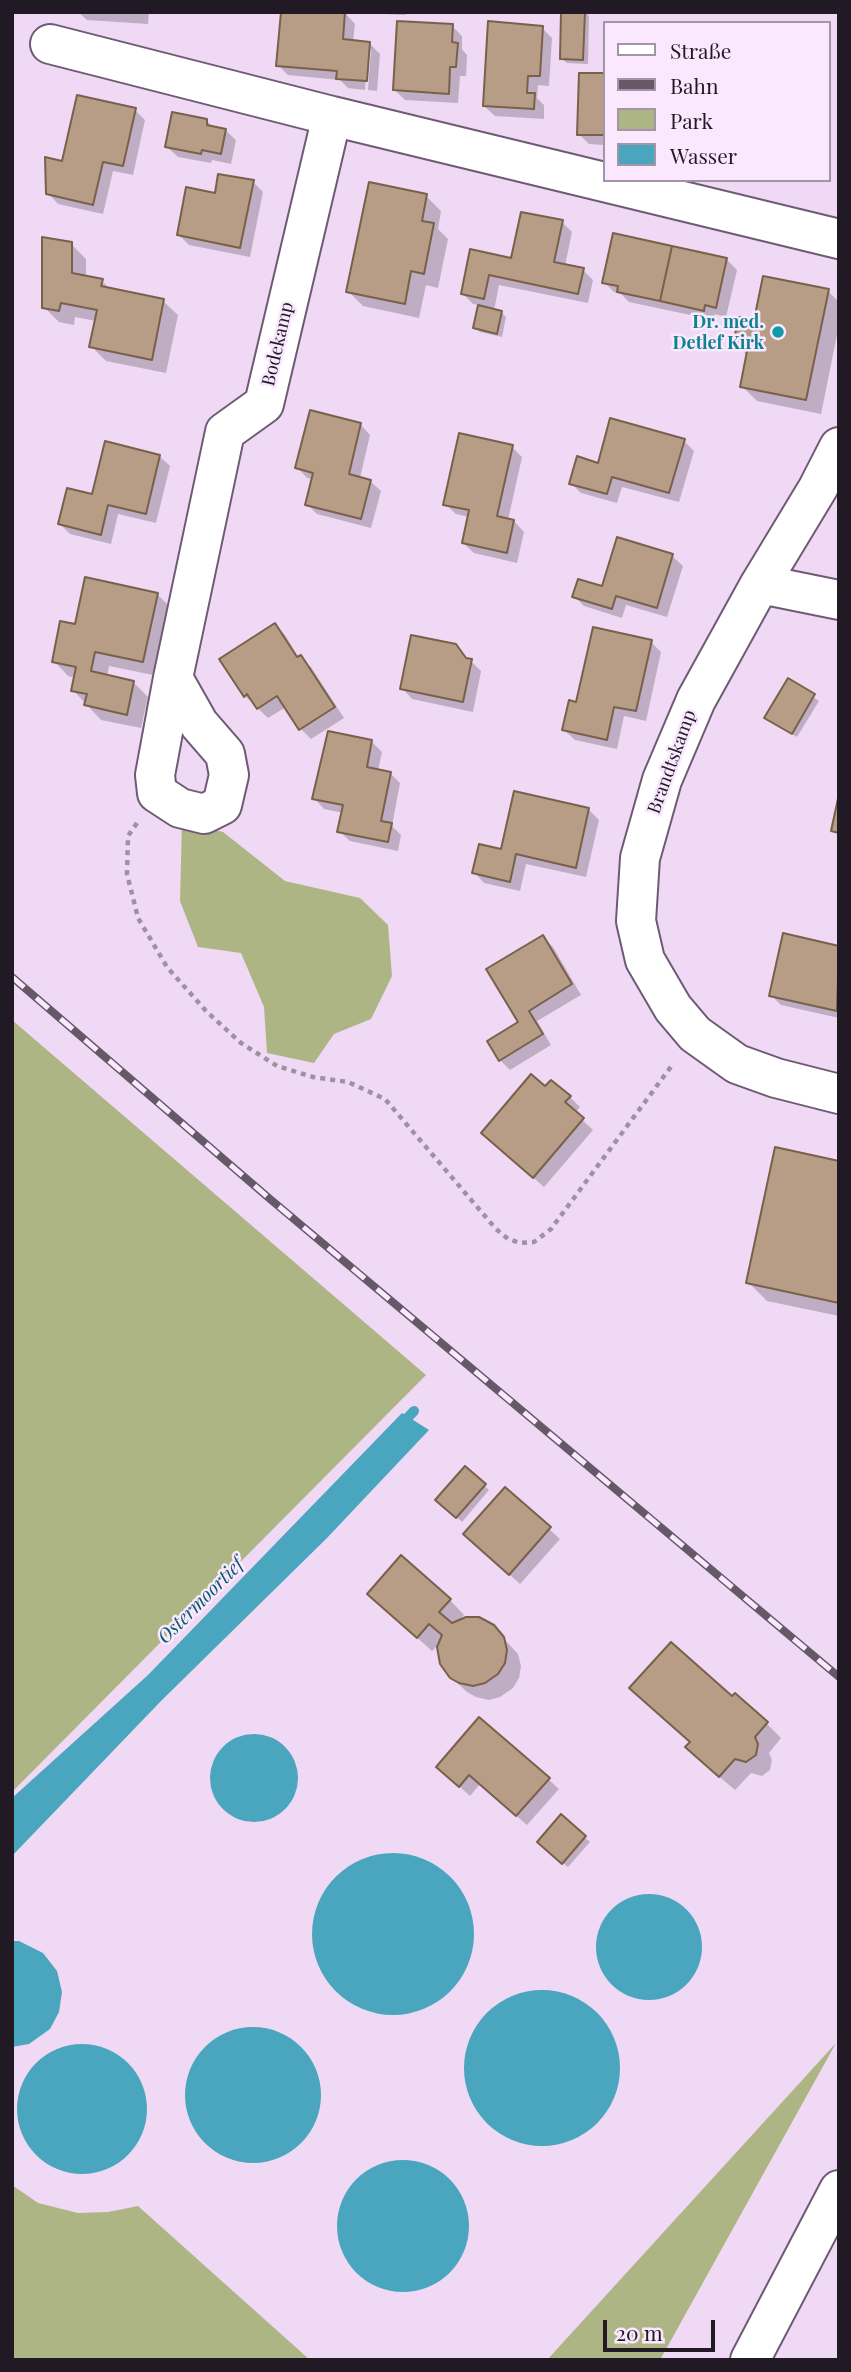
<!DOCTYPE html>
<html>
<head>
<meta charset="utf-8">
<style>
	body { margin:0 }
	#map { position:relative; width:851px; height:2372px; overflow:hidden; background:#efd9f4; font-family:"Playfair Display",serif }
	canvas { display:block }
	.frame { position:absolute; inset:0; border:14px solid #211923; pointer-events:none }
	.legend { position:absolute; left:603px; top:21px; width:228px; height:161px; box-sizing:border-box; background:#fae8fe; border:2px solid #a395a6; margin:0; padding:9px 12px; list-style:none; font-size:21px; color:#211923 }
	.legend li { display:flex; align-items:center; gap:14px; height:35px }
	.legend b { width:35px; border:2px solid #a395a6 }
	.scale { position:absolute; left:603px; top:2320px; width:112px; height:32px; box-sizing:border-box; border:4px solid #211923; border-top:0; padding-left:9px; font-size:21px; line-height:24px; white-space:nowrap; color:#211923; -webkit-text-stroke:5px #fae8fe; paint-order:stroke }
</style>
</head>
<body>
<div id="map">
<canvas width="851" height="2372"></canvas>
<div class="frame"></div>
<ul class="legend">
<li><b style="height:9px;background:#fff"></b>Straße</li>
<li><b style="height:9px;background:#655968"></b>Bahn</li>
<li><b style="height:19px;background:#aeb584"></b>Park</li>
<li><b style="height:19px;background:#4aa6be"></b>Wasser</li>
</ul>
<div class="scale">20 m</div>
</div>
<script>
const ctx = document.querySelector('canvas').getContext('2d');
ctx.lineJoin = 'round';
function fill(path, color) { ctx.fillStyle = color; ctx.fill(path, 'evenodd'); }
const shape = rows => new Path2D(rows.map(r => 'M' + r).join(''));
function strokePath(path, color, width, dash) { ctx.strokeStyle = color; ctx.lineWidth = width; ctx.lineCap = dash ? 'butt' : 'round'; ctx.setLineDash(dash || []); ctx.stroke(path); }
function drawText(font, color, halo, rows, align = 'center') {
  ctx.font = font + ' "Playfair Display",serif'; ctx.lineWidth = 5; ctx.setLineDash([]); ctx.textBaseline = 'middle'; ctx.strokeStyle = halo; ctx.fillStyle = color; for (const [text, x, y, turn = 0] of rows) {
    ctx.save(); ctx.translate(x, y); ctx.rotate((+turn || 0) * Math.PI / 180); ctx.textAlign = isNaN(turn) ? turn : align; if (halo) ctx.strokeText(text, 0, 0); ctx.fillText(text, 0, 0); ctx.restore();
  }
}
fill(shape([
	[182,822,223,832,285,881,360,898,388,925,392,976,371,1019,334,1034,314,1063,267,1053,264,1007,241,953,198,947,180,901],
	[12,1020,426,1375,12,1792],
	[836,2043,660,2360,547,2360],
	[12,2185,38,2203,78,2213,108,2212,138,2206,310,2360,12,2360]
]), '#aeb584');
fill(shape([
	[402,1413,429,1430,327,1538,161,1701,12,1856,12,1798,148,1675],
	'210 1778a44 44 0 1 1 88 0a44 44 0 1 1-88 0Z',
	'312 1934a81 81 0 1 1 162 0a81 81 0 1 1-162 0Z',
	'596 1947a53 53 0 1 1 106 0a53 53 0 1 1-106 0Z',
	[12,1941,19,1941,43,1953,57,1971,62,1992,59,2012,50,2029,29,2044,12,2047],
	'464 2068a78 78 0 1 1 156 0a78 78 0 1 1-156 0Z',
	'185 2095a68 68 0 1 1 136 0a68 68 0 1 1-136 0Z',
	'17 2109a65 65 0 1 1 130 0a65 65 0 1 1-130 0Z',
	'337 2226a66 66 0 1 1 132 0a66 66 0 1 1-132 0Z'
]), '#4aa6be');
fill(shape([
	[78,12,149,12,148,24,87,20],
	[382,12,406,12,406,15,384,14],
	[585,12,589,16,588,64,567,63,562,59],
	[345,13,355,24,353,42,370,44,380,54,377,91,368,90,371,50,368,50,365,90,348,88,340,80,288,75,278,65],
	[452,26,462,36,462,49,467,55,466,76,460,76,458,103,405,100,394,89],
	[542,28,552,38,549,86,538,85,537,98,544,105,544,119,495,116,484,106],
	[580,74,604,75,604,145,589,144,579,134],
	[135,110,145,120,133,175,113,171,103,214,58,204,48,193,63,163],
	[207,121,214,128,225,130,236,140,231,164,212,160,211,163,178,157,167,147],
	[253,182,263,192,250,257,189,245,179,235,216,195],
	[426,196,441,211,438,229,448,239,438,288,426,285,419,318,363,306,348,291],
	[562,222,572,232,565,266,583,270,593,280,588,303,499,285,494,311,501,312,506,317,502,337,480,332,475,328,480,305,473,304,463,294,472,251,512,260],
	[71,244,86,259,86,277,102,281,111,290,163,301,178,315,166,373,106,361,91,346,96,321,75,317,74,325,59,322,44,307],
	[726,259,737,270,726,317,715,314,714,320,629,302,621,294,614,292,604,282],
	[828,291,839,302,839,325,821,414,757,401,742,386,748,356,735,343,755,322],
	[360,424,370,435,360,478,370,481,381,491,371,528,317,514,307,504,313,479,307,478,297,467],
	[684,441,694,451,679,502,622,487,617,503,581,493,571,483,599,465],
	[512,447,522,457,508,520,514,521,524,532,517,563,474,553,463,543,469,517,456,514,445,504],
	[159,456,170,466,156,523,118,514,111,544,70,534,60,524,94,496],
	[672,556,683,566,667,617,626,605,622,618,584,606,574,596,603,588],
	[157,594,172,609,158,676,109,666,107,677,133,682,148,697,141,728,101,720,73,690,76,678,68,676,54,661,77,626],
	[275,625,285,635,299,658,311,667,344,718,311,739,301,729,286,707,268,718,245,696],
	[651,642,661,652,646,721,624,716,617,749,575,740,564,730,577,704],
	[455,646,481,671,473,712,412,699,402,688],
	[788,680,819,701,797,737,766,718],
	[371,741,382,752,378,771,390,773,400,783,392,826,401,835,398,851,350,841,339,831,343,813,324,809,314,798],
	[588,809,599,820,586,877,526,864,520,891,484,883,474,872,502,851],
	[543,937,553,947,581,995,537,1021,551,1045,510,1070,500,1060,520,1023],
	[839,947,839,1018,781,1005,771,995],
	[546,1089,570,1097,580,1107,575,1113,593,1130,544,1187,494,1143],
	[839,1163,839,1316,767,1301,748,1282],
	[465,1468,489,1490,462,1522,438,1500],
	[505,1489,560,1539,520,1584,475,1544],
	[450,1600,464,1615,457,1623,493,1627,518,1654,521,1666,519,1678,513,1688,500,1697,489,1700,476,1697,467,1692,451,1677,439,1644,432,1651,384,1608],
	[767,1724,781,1738,769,1753,772,1760,770,1770,762,1776,751,1773,735,1790,702,1762],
	[438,1767,548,1779,559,1789,527,1825,480,1784,470,1796],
	[561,1817,590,1842,568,1867,544,1847]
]), '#0003');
strokePath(shape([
	[399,1427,414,1411]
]), '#4aa6be', 10);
const building = shape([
	[281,12,345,12,343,39,370,42,367,81,336,79,337,71,276,66,281,12],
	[561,12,585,12,583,60,560,59,561,12],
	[397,21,453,24,452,42,458,43,456,67,450,67,449,94,393,90,397,21],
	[488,21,543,26,540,76,528,76,527,93,535,93,534,109,483,106,488,21],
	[579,73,604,73,604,135,577,135,579,73],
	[77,95,136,108,123,166,103,162,93,205,46,194,45,157,62,161,77,95],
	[172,112,207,119,207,125,226,129,221,154,202,150,201,154,165,147,172,112],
	[218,174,254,180,240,248,177,235,186,187,215,193,218,174],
	[369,182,427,194,422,221,434,223,424,274,411,271,405,304,346,292,369,182],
	[521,212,563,220,554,262,584,268,578,294,489,275,484,299,461,294,470,249,511,258,521,212],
	[613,233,672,246,660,301,617,292,618,286,602,283,613,233],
	[42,237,72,242,72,273,103,279,101,286,164,299,152,360,89,347,97,310,61,303,59,311,42,308,42,237],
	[672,246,727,258,716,308,705,305,704,311,660,301,672,246],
	[763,276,829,289,806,400,740,387,748,346,733,343,739,317,754,320,763,276],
	[478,305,502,311,497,334,473,328,478,305],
	[310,410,361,423,349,474,371,480,361,519,305,505,313,473,295,468,310,410],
	[610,418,685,439,669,493,612,477,607,494,569,484,577,456,598,463,610,418],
	[459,433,513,445,497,516,514,520,507,553,462,543,469,510,443,505,459,433],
	[105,441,160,455,146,514,108,505,101,535,58,524,67,488,92,494,105,441],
	[617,537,673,554,657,608,616,596,612,609,572,597,578,579,602,586,617,537],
	[85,577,158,593,143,662,95,652,91,671,134,681,127,715,84,705,87,694,71,691,76,667,52,662,60,621,75,624,85,577],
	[275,623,297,657,301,655,335,707,299,730,277,696,257,709,247,694,244,697,219,659,275,623],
	[593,627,652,640,636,711,614,707,607,740,562,730,569,700,576,702,593,627],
	[411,635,456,644,466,658,472,659,463,702,400,689,411,635],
	[788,678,815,694,792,734,764,718,788,678],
	[328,731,372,740,367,767,391,772,381,821,392,823,388,842,337,832,343,805,312,799,328,731],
	[514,791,589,808,576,868,516,854,510,882,472,873,479,844,501,849,514,791],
	[839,794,839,833,831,831,839,794],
	[783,933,839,946,837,1011,769,996,783,933],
	[543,935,572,984,529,1011,543,1034,499,1061,487,1041,518,1022,486,969,543,935],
	[531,1074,545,1086,551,1080,571,1096,565,1102,584,1118,533,1178,481,1133,531,1074],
	[775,1147,839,1161,839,1303,746,1283,775,1147],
	[465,1466,486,1484,456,1518,435,1500,465,1466],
	[505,1487,551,1527,509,1575,463,1534,505,1487],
	[401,1555,451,1599,439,1612,452,1623,466,1617,479,1617,494,1625,504,1637,507,1650,505,1663,498,1674,485,1683,473,1686,459,1683,450,1678,440,1664,437,1647,442,1635,429,1624,417,1638,367,1594,401,1555],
	[671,1642,732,1696,735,1693,768,1722,755,1737,758,1744,756,1755,746,1762,735,1759,719,1777,685,1747,690,1742,629,1688,671,1642],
	[479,1717,550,1778,516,1816,469,1775,459,1787,436,1767,479,1717],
	[561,1814,586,1836,562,1864,537,1842,561,1814]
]);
fill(building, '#b79d86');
strokePath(building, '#78604b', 2);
const street = shape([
	[50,44,332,116],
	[839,447,818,488,760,584,696,700,662,780,640,858,636,921,645,960,673,1008,695,1034,737,1064,776,1078,839,1094],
	[760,584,839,600],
	[173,678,199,724,225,754,229,775,222,805,204,814,180,808,157,793,155,775,173,678,225,432,264,404,332,116,839,239]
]);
const secondary = shape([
	[750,2360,839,2190]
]);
strokePath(street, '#6e5b73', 42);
strokePath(secondary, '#6e5b73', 42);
strokePath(shape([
	[137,823,128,836,127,874,138,918,167,967,206,1011,241,1043,277,1066,313,1077,348,1082,385,1099,496,1229,508,1239,520,1243,534,1242,551,1229,673,1064]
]), '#a090a4', 4.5, [5, 5]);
strokePath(street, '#fff', 38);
strokePath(secondary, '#fff', 38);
const rail = shape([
	[12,977,270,1199,839,1677]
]);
strokePath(rail, '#655968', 8);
strokePath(rail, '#fae8fe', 5, [16]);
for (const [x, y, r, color] of [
	[778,332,7,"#0f9aa8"]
]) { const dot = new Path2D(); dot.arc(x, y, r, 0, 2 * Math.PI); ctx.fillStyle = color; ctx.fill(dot); strokePath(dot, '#fae8fe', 2.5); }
drawText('bold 18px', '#0d838f', '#fae8fe', [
	["Dr. med.",764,322],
	["Detlef Kirk",764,343]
], 'right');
drawText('18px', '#211923', '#fae8fe', [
	["Bodekamp",278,344,-77],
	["Brandtskamp",672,762,-70]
]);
drawText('italic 19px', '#08596a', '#fae8fe', [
	["Ostermoortief",201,1601,-45]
]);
</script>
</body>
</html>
